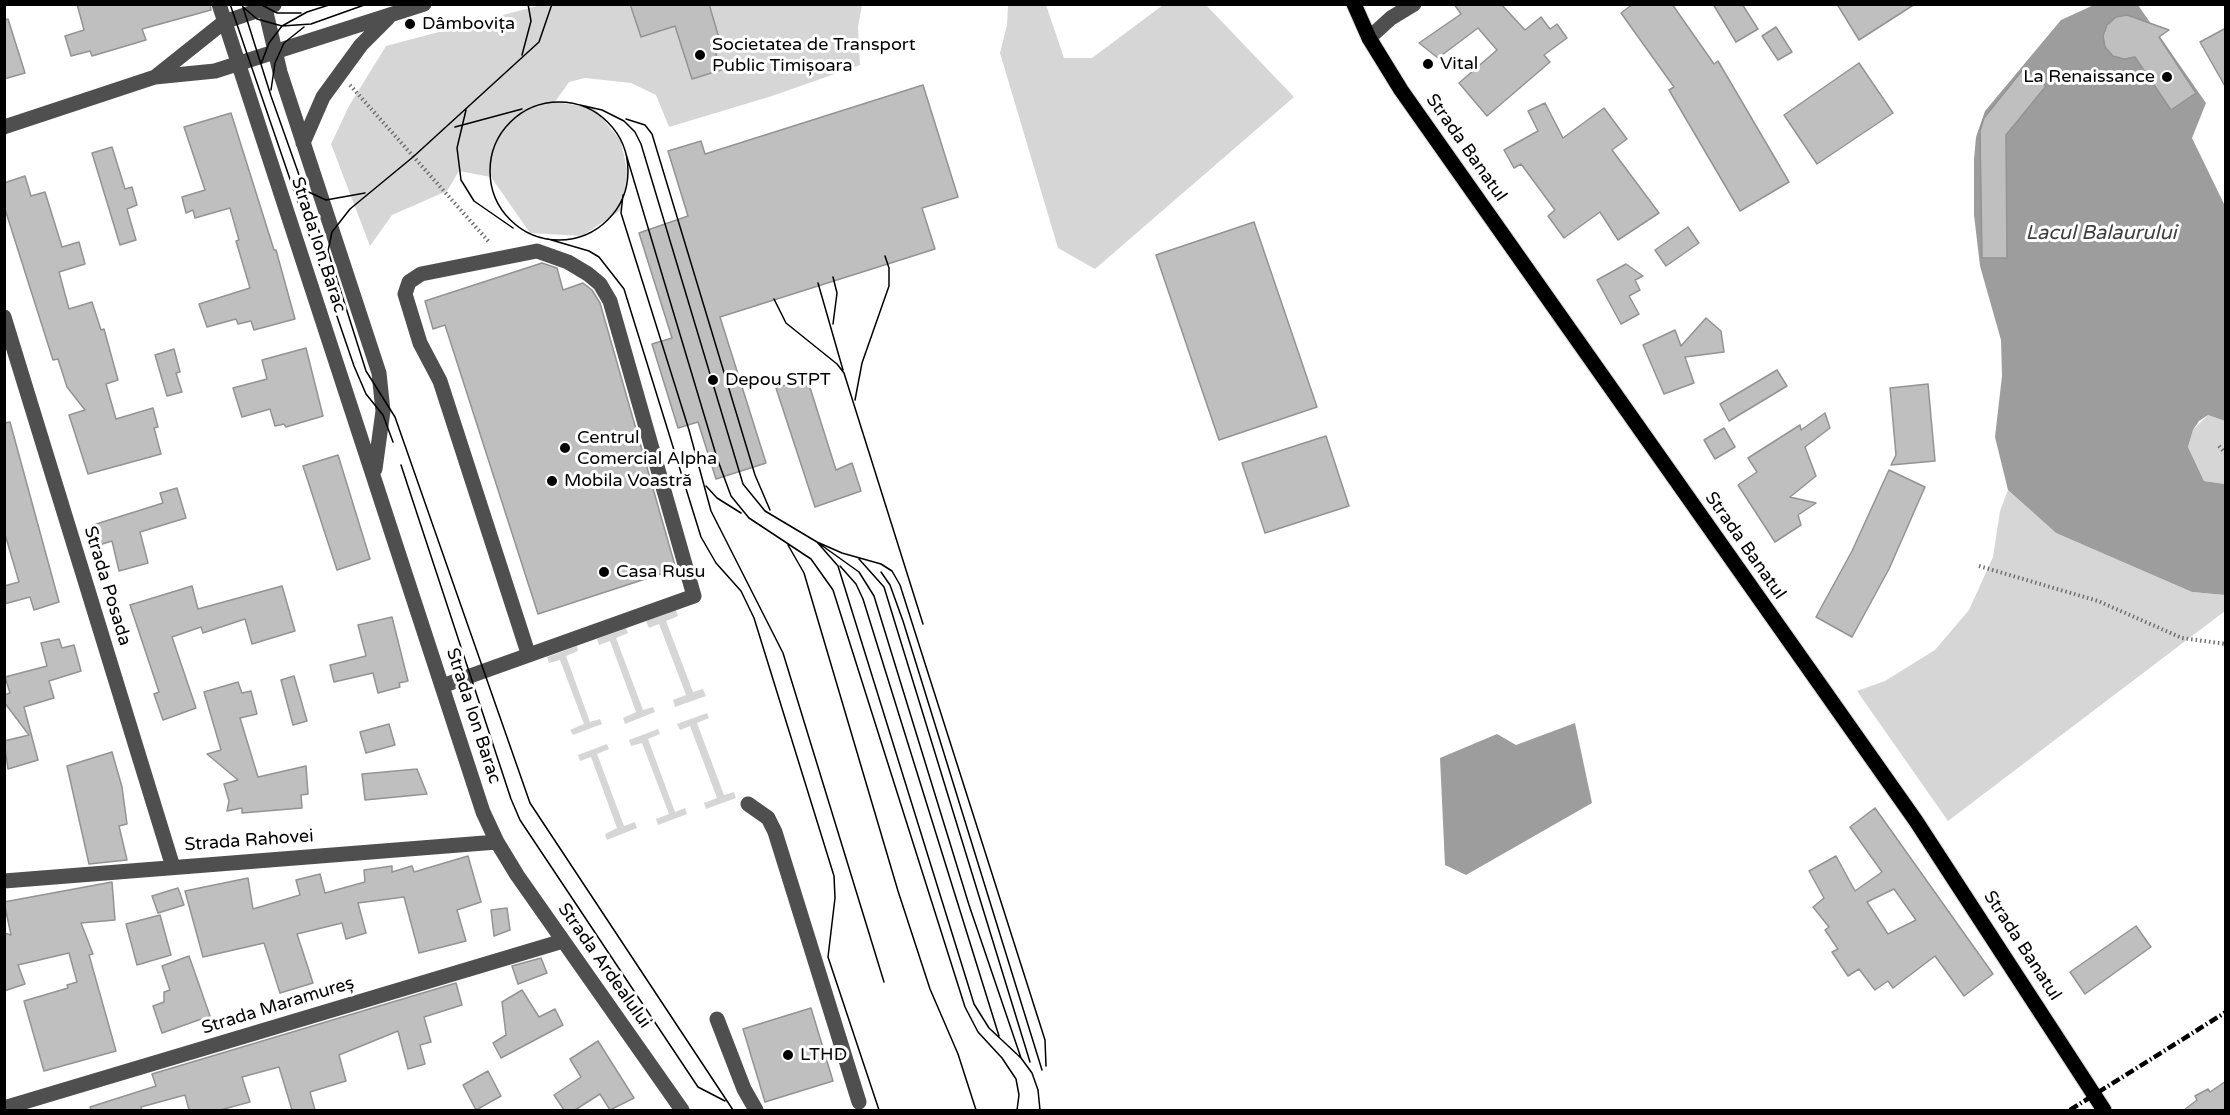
<!DOCTYPE html>
<html>
<head>
<meta charset="utf-8">
<style>
	body { margin:0 }
	#map { position:relative; width:2230px; height:1115px; overflow:hidden; background:#fff; font-family:"Varela Round",sans-serif }
	canvas { display:block }
	.frame { position:absolute; inset:0; border:6px solid #000; pointer-events:none }
</style>
</head>
<body>
<div id="map">
<canvas width="2230" height="1115"></canvas>
<div class="frame"></div>
</div>
<script>
const ctx = document.querySelector('canvas').getContext('2d');
ctx.lineJoin = 'round';
function fill(path, color) { ctx.fillStyle = color; ctx.fill(path, 'evenodd'); }
const shape = rows => new Path2D(rows.map(r => 'M' + r).join(''));
function strokePath(path, color, width, dash) { ctx.strokeStyle = color; ctx.lineWidth = width; ctx.lineCap = dash ? 'butt' : 'round'; ctx.setLineDash(dash || []); ctx.stroke(path); }
function drawText(font, color, halo, rows, align = 'center') {
  ctx.font = font + ' "Varela Round",sans-serif'; ctx.lineWidth = 6; ctx.setLineDash([]); ctx.textBaseline = 'middle'; ctx.strokeStyle = halo; ctx.fillStyle = color; for (const [text, x, y, turn = 0] of rows) {
    ctx.save(); ctx.translate(x, y); ctx.rotate((+turn || 0) * Math.PI / 180); ctx.textAlign = isNaN(turn) ? turn : align; if (halo) ctx.strokeText(text, 0, 0); ctx.fillText(text, 0, 0); ctx.restore();
  }
}
fill(shape([
	[541,5,862,5,858,27,860,65,772,96,669,127,656,95,631,83,585,78,569,82,555,102,594,108,621,141,628,174,621,210,582,236,530,233,491,177,459,171,447,191,392,215,370,246,331,144,349,106,386,46],
	[1008,5,1046,5,1064,58,1092,58,1163,5,1206,5,1294,97,1095,269,1058,248,1000,53,1007,25],
	[2208,415,2225,421,2225,484,2204,481,2188,447,2193,430],
	[2008,490,2056,533,2192,592,2225,595,2225,611,1948,821,1857,691,1885,681,1935,650,1969,610,1993,557,2000,511],
	[676,610,678,616,666,621,693,692,703,689,706,696,675,707,673,700,686,695,659,624,649,628,646,621],
	[626,628,628,633,616,638,643,710,653,707,655,712,625,724,623,718,636,712,610,641,599,645,597,639],
	[577,646,578,651,566,656,590,722,600,719,602,724,573,735,570,730,584,724,560,660,549,663,547,657],
	[707,713,709,718,697,723,724,795,734,792,736,798,706,809,704,803,717,798,690,726,680,730,677,724],
	[658,729,660,734,648,739,675,812,685,808,687,814,658,825,656,819,669,814,642,743,631,746,629,740],
	[607,744,609,749,597,754,624,826,635,822,637,828,607,840,605,834,617,828,591,757,580,761,578,755]
]), '#d6d6d6');
fill(shape([
	[2096,4,2138,5,2206,103,2192,138,2225,206,2225,421,2208,415,2199,421,2193,430,2188,447,2204,481,2225,484,2225,595,2192,592,2056,533,2008,490,1995,437,2002,376,2001,340,1980,266,1974,215,1974,159,1976,137,1985,111,2061,20],
	[1575,723,1592,803,1466,875,1445,865,1440,758,1497,734,1516,745]
]), '#9d9d9d');
const building = shape([
	[77,4,210,4,211,10,142,29,146,40,92,56,90,51,71,56,65,36,84,30,77,4],
	[630,4,709,4,719,38,712,41,721,70,692,79,675,26,641,37,630,4],
	[1454,4,1501,4,1525,30,1541,17,1550,29,1557,24,1567,38,1544,55,1550,62,1487,116,1459,83,1497,50,1478,28,1438,58,1419,43,1461,14,1454,4],
	[1633,4,1672,4,1714,64,1718,61,1789,182,1740,211,1669,90,1674,87,1621,13,1633,4],
	[1713,4,1742,4,1758,29,1736,42,1713,4],
	[1837,4,1915,4,1859,40,1837,4],
	[2127,15,2169,30,2159,37,2196,93,2171,110,2135,57,2124,59,2113,56,2105,47,2103,36,2107,25,2116,17,2127,15],
	[8,19,25,73,4,79,4,20,8,19],
	[1776,27,1792,52,1778,60,1762,36,1776,27],
	[2226,28,2226,88,2200,42,2226,28],
	[1859,63,1893,113,1817,164,1784,115,1859,63],
	[2024,68,2046,86,2006,135,2007,258,1982,258,1980,131,1984,118,2024,68],
	[923,85,958,197,922,208,935,249,720,317,766,463,716,479,698,422,678,428,652,344,672,338,639,233,688,216,668,151,701,141,705,154,923,85],
	[1545,103,1563,138,1604,108,1627,139,1612,150,1659,213,1618,240,1600,212,1564,238,1548,216,1555,210,1521,164,1514,168,1504,150,1538,131,1528,111,1545,103],
	[231,113,274,250,276,250,295,319,254,330,251,321,238,324,236,319,207,327,199,304,250,288,236,241,239,240,230,208,195,218,193,210,186,213,182,197,205,190,184,127,231,113],
	[112,147,125,189,132,187,137,205,127,209,136,240,120,245,92,153,112,147],
	[25,176,31,196,45,192,62,247,79,242,85,264,59,272,69,309,92,302,101,330,104,329,118,380,106,384,116,419,153,408,158,427,154,428,161,454,88,474,69,415,85,410,67,387,58,359,53,360,4,206,4,183,25,176],
	[1254,222,1317,407,1219,440,1156,255,1254,222],
	[1688,227,1699,243,1666,266,1655,250,1688,227],
	[542,263,557,268,563,290,583,283,592,290,600,303,676,569,538,614,445,325,433,329,425,301,542,263],
	[1626,264,1643,276,1635,280,1640,290,1629,296,1639,314,1621,324,1597,280,1626,264],
	[1706,318,1721,331,1724,352,1685,357,1694,383,1664,394,1643,345,1675,330,1681,346,1706,318],
	[306,348,323,416,286,427,284,424,275,426,270,409,242,417,233,388,267,379,262,360,306,348],
	[174,349,180,372,176,373,182,392,167,396,155,355,174,349],
	[1777,370,1787,386,1729,421,1720,404,1777,370],
	[807,378,836,470,852,463,861,491,815,507,776,388,807,378],
	[1928,384,1935,461,1891,465,1896,455,1890,388,1928,384],
	[1825,413,1830,428,1805,447,1816,476,1790,497,1816,503,1798,515,1801,525,1775,542,1738,485,1757,472,1748,458,1800,425,1801,430,1825,413],
	[10,422,59,602,34,610,30,597,4,604,4,586,19,582,4,531,4,423,10,422],
	[1724,428,1735,447,1715,459,1704,440,1724,428],
	[1326,436,1349,506,1265,533,1242,463,1326,436],
	[338,455,370,559,337,570,303,466,338,455],
	[1889,470,1925,487,1889,569,1852,637,1816,617,1852,551,1889,470],
	[177,488,186,518,140,532,148,563,119,571,112,541,99,545,93,525,163,503,160,493,177,488],
	[192,586,198,609,282,586,295,631,252,644,245,619,203,633,201,627,172,637,196,708,163,720,154,694,159,692,130,605,192,586],
	[392,617,408,681,399,683,400,687,378,693,373,673,334,682,330,665,366,656,358,625,392,617],
	[59,639,62,648,74,645,81,671,49,681,54,698,24,707,38,760,8,769,4,741,29,735,4,702,4,695,10,693,5,677,47,666,41,643,59,639],
	[294,676,307,721,293,725,281,680,294,676],
	[238,682,242,693,251,691,257,714,240,718,258,777,306,766,308,794,301,795,302,808,242,813,242,808,227,811,229,801,224,784,238,780,207,754,221,750,204,692,238,682],
	[389,724,395,745,366,753,360,732,389,724],
	[112,752,122,787,127,824,119,826,127,860,89,864,67,766,112,752],
	[417,769,427,794,365,800,362,774,417,769],
	[1875,808,1993,974,1964,996,1935,956,1893,988,1888,981,1875,990,1859,969,1848,976,1832,952,1838,949,1825,930,1829,927,1813,907,1824,898,1809,871,1836,856,1855,891,1882,872,1850,827,1875,808],
	[1894,889,1916,920,1888,934,1867,902,1894,889],
	[468,856,481,902,457,910,466,941,419,953,404,897,358,903,366,933,346,939,342,923,297,934,313,983,280,993,264,943,203,957,185,891,248,878,253,909,300,895,296,880,320,874,325,893,365,882,364,870,392,866,392,872,412,866,414,872,468,856],
	[112,882,115,920,81,923,93,954,89,955,116,1051,44,1071,24,1001,68,988,67,985,77,982,69,953,18,965,25,984,4,991,4,933,11,935,4,902,112,882],
	[178,888,184,905,158,913,152,896,178,888],
	[507,908,510,930,494,936,491,910,507,908],
	[160,915,171,955,137,965,126,924,160,915],
	[2136,926,2151,947,2085,994,2070,972,2136,926],
	[189,956,210,1016,162,1033,153,1006,164,1002,164,992,170,990,162,966,189,956],
	[541,958,547,973,518,984,512,966,541,958],
	[456,983,462,1005,424,1017,431,1042,420,1045,425,1064,408,1069,398,1031,339,1055,346,1081,310,1092,315,1110,292,1110,279,1067,242,1077,250,1102,220,1110,189,1110,185,1095,141,1107,142,1110,91,1110,90,1107,156,1086,152,1074,456,983],
	[522,990,539,1017,555,1009,563,1025,501,1058,493,1043,506,1035,502,1002,522,990],
	[811,1008,833,1081,765,1102,743,1029,811,1008],
	[598,1041,634,1098,610,1110,600,1094,575,1110,564,1110,554,1095,581,1077,570,1059,598,1041],
	[488,1071,501,1096,476,1110,463,1085,488,1071],
	[2226,1081,2226,1110,2184,1110,2197,1100,2195,1096,2208,1089,2210,1092,2226,1081]
]);
fill(building, '#bfbfbf');
strokePath(building, '#939393', 1.5);
const major = shape([
	[1354,4,1369,38,1401,90,1916,821,2104,1110]
]);
strokePath(major, '#dbdbdb', 17);
strokePath(shape([
	[350,85,490,243],
	[2219,446,2226,454],
	[1979,566,2098,601,2182,638,2226,644]
]), '#717171', 4, [1.5, 3]);
strokePath(shape([
	[219,4,483,812,497,842,517,875,682,1110],
	[264,4,280,72,379,373,383,411,375,469],
	[1369,38,1391,18,1414,4],
	[155,77,224,22,274,5],
	[4,127,155,77,215,71,424,4],
	[303,143,323,97,361,45,388,18],
	[4,317,173,867],
	[442,686,694,596,610,301,600,284,588,274,568,262,537,251,421,274,409,282,405,294,420,343,440,381,528,653],
	[748,804,768,818,775,832,859,1102],
	[4,881,497,842],
	[717,1019,744,1089,756,1110],
	[4,1108,563,941]
]), '#4f4f4f', 15);
strokePath(major, '#000', 15);
strokePath(shape([
	[230,4,354,366,366,394,383,415,393,442],
	[242,4,271,96,326,251],
	[260,4,277,13,301,13],
	[552,4,539,42,413,157,350,209,332,232,328,251,366,371,395,417,530,803,733,1110],
	[243,7,257,19,282,26,311,24,367,4],
	[522,55,531,21,528,4],
	[261,64,269,43,282,26,307,12,332,4],
	[271,90,275,63,284,43,304,27],
	'490 171a69 69 0 1 1 138 0a69 69 0 1 1-138 0Z',
	[580,105,602,110,624,121,635,132,641,144,743,484,765,511,817,542,838,566,974,1004,989,1028,1021,1058,1032,1073,1038,1090,1040,1110],
	[466,110,457,148,461,180,474,201,513,228],
	[626,119,645,125,652,134,755,475,770,510],
	[455,127,522,109],
	[626,154,717,458,731,496,749,518,811,559,833,590,965,1007,978,1032,1002,1058,1016,1079,1019,1095,1017,1110],
	[302,189,326,200,365,193],
	[623,195,621,213,689,430,711,511,783,653,884,982],
	[548,239,589,251,599,257,624,289,701,537,716,563,741,591,754,618,834,876,835,898,828,957,879,1110],
	[818,283,843,370],
	[774,299,786,323,837,364,844,373,923,624],
	[833,324,837,293,833,277],
	[855,400,862,363,889,286,889,268,885,256],
	[401,465,511,799,520,820,698,1087,725,1101],
	[706,486,717,498,741,513],
	[788,545,804,573,898,891,930,989,958,1054,976,1110],
	[859,559,884,587,1030,1062],
	[840,566,856,584,863,599,999,1036],
	[881,572,890,585,903,621,1042,1070],
	[1021,1058,969,905,874,596,859,572,817,542,842,553,881,564,892,571,900,585,1045,1040,1046,1066]
]), '#000', 1.5);
strokePath(shape([
	[2070,1110,2226,1012]
]), '#000', 4.5, [9, 3, 1.5, 3]);
for (const [x, y, r, color] of [
	[410,24,6,"#000"],
	[700,55,6,"#000"],
	[1428,64,6,"#000"],
	[2167,77,6,"#000"],
	[713,380,6,"#000"],
	[565,448,6,"#000"],
	[552,481,6,"#000"],
	[604,572,6,"#000"],
	[788,1055,6,"#000"]
]) { const dot = new Path2D(); dot.arc(x, y, r, 0, 2 * Math.PI); ctx.fillStyle = color; ctx.fill(dot); strokePath(dot, '#fff', 2); }
drawText('18px', '#000', '#fff', [
	["Dâmbovița",422,24],
	["Societatea de Transport",712,45],
	["Public Timișoara",712,66],
	["Vital",1440,64],
	["La Renaissance",2155,77,"right"],
	["Depou STPT",725,380],
	["Centrul",577,438],
	["Comercial Alpha",577,459],
	["Mobila Voastră",564,481],
	["Casa Rusu",616,572],
	["LTHD",800,1055]
], 'left');
drawText('18px', '#000', '#fff', [
	["Strada Banatul",1466,148,55],
	["Strada Ion Barac",318,245,72],
	["Strada Banatul",1745,546,55],
	["Strada Posada",107,586,73],
	["Strada Ion Barac",473,716,72],
	["Strada Rahovei",249,841,-4],
	["Strada Banatul",2022,946,57],
	["Strada Ardealului",604,966,55],
	["Strada Maramureș",278,1006,-17]
]);
drawText('italic 20px', '#3e3e3e', '#fff', [
	["Lacul Balaurului",2101,234]
]);
</script>
</body>
</html>
